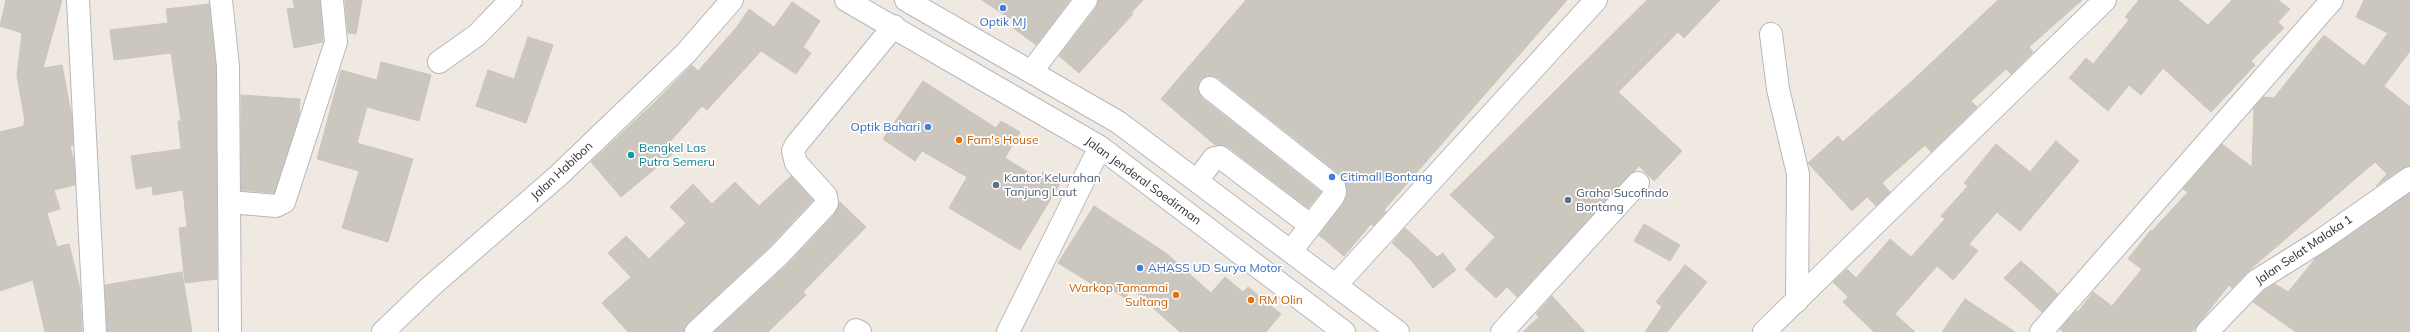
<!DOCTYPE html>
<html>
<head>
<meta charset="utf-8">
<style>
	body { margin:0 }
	canvas { display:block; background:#efe9e1 }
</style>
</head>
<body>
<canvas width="2410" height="332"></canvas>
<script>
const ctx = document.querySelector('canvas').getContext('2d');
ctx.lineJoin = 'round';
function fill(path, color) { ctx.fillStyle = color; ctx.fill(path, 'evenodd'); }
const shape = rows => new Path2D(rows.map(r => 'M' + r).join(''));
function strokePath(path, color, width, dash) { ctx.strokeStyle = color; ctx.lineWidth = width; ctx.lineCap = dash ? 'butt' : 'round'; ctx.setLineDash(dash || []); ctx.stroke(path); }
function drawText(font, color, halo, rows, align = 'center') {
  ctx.font = font + ' Mulish,sans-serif'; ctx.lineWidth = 3.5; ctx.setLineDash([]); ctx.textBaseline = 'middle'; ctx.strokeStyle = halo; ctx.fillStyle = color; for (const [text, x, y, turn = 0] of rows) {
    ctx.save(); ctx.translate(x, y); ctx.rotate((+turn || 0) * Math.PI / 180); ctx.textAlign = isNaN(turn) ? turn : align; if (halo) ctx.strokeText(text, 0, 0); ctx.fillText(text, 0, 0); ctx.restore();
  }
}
const building = shape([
	[6,0,62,0,43,68,62,65,72,118,73,145,70,146,74,161,75,185,54,190,60,209,47,213,57,247,69,244,80,289,82,332,45,332,33,280,0,291,0,132,24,126,24,122,25,122,17,75,22,33,0,26,6,0],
	[293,0,320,0,323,42,294,48,287,9,295,8,293,0],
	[345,0,362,0,356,34,348,33,345,0],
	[982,0,1070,0,1036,45,1012,27,1015,22,982,0],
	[1098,0,1143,0,1131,13,1133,14,1079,73,1059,56,1096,8,1098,0],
	[1246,0,1567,0,1384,210,1386,212,1373,226,1371,224,1344,256,1319,235,1347,197,1346,184,1342,176,1218,78,1211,76,1200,80,1198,87,1202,98,1321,192,1308,208,1228,147,1215,145,1161,99,1246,0],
	[1647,0,1720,0,1684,38,1678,32,1618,92,1682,151,1654,181,1639,166,1517,297,1507,287,1496,298,1465,269,1495,237,1450,195,1647,0],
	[1998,0,2082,0,2029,47,2033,52,2011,74,2006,69,1971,101,1977,107,1931,152,1925,145,1882,183,1890,192,1876,206,1867,197,1852,211,1808,163,1838,136,1843,142,1912,81,1998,0],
	[2139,0,2178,0,2208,25,2232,0,2278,0,2290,9,2278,22,2284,28,2251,61,2255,65,2211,112,2163,68,2141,95,2129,85,2108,111,2069,78,2086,58,2093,64,2129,20,2125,17,2139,0],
	[2364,0,2410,0,2410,51,2384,86,2410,107,2410,166,2403,168,2376,186,2387,174,2375,162,2247,272,2232,288,2229,285,2192,332,2063,332,2060,329,2076,311,2078,312,2093,292,2112,306,2142,269,2128,259,2151,230,2152,231,2188,192,2183,189,2222,144,2252,167,2254,108,2263,97,2274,98,2324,35,2364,66,2388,33,2356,17,2364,0],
	[792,2,820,21,803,47,811,53,796,74,761,51,707,110,702,106,668,144,675,152,621,197,591,162,656,101,692,65,698,71,736,28,749,9,774,27,792,2],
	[209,4,216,67,217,279,185,283,179,228,187,227,183,190,153,195,152,186,136,189,131,156,181,149,178,121,181,121,171,53,114,60,110,30,168,23,166,9,209,4],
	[528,37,553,45,526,123,476,106,488,70,514,79,528,37],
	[381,62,431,75,419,121,367,107,357,143,413,159,388,242,342,228,359,171,317,159,341,70,377,80,381,62],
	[923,81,996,128,1001,121,1020,132,1005,158,1039,179,1043,172,1061,182,1020,250,949,208,967,177,922,151,915,161,883,139,923,81],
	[241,95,300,99,299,117,274,193,241,190,241,95],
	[2056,141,2079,161,2020,231,1997,212,1969,244,1978,251,1953,280,1937,266,1895,314,1915,332,1874,332,1843,302,1848,297,1833,282,1847,269,1856,278,1890,239,1911,257,1945,219,1941,216,1968,186,1964,183,1996,144,2030,172,2056,141],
	[791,176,813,200,770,246,688,323,684,332,628,332,602,303,631,277,608,253,626,236,649,259,686,223,670,207,693,184,712,204,735,182,759,206,791,176],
	[2410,193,2410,332,2296,332,2253,302,2264,291,2275,284,2288,292,2316,258,2410,193],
	[840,202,866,227,803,292,806,295,768,332,714,332,788,264,834,215,840,202],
	[1094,206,1166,253,1211,293,1225,277,1243,292,1248,287,1281,314,1266,332,1180,332,1132,289,1125,298,1100,282,1097,287,1058,263,1094,206],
	[1644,224,1680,245,1670,261,1634,241,1644,224],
	[1405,228,1437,257,1443,253,1456,270,1433,288,1412,261,1392,243,1405,228],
	[2021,261,2058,294,2042,312,2004,278,2021,261],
	[1685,265,1707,282,1667,332,1645,332,1662,307,1656,302,1685,265],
	[182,272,192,332,107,332,105,285,182,272],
	[1552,296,1585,332,1523,332,1539,317,1536,314,1552,296],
	[1965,299,2015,332,1942,332,1965,299]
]);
fill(building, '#cbc7bf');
strokePath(building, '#cbc5ba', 1);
const minor = shape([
	[78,0,95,332],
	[221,0,228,66,230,332],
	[846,0,1100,147,1344,332],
	[906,0,1118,122,1398,332],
	[1771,34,1778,89,1798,174,1797,301],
	[439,62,477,35,511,0],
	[1031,72,1086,0],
	[1210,88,1334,186,1335,192,1333,197,1291,251],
	[1197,181,1214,158,1220,157,1310,225],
	[230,202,276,206,284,202,336,42,332,0],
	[1336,285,1596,0],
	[383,332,429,288,559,175,686,53,732,0],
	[696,332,779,255,825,206,827,203,826,196,796,163,793,151,796,145,894,26],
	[855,332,856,330,860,332],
	[1008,332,1100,147],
	[1502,332,1638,183],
	[1764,332,2105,0],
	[2041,332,2332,0],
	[2207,332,2256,281,2320,241,2410,178]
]);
strokePath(minor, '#b4b7c1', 24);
strokePath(minor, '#fff', 22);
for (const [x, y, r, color] of [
	[1003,8,4,"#3f7fe0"],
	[928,127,4,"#3f7fe0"],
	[959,140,4,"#e8710a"],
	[631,155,4,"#0f9aa8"],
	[1332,177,4,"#3f7fe0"],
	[996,185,4,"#5c6f8a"],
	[1568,200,4,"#5c6f8a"],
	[1140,268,4,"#3f7fe0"],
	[1176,295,4,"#e8710a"],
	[1251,300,4,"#e8710a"]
]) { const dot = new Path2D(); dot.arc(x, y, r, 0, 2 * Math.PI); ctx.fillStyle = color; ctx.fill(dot); strokePath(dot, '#fff', 1.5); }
drawText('12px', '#366cbe', '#fff', [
	["Optik MJ",1003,22,"center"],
	["Optik Bahari",920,127,"right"],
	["Citimall Bontang",1340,177],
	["AHASS UD Surya Motor",1148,268]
], 'left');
drawText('12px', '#c56008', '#fff', [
	["Fam's House",967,140],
	["Warkop Tamamai",1168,288,"right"],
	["Sultang",1168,302,"right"],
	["RM Olin",1259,300]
], 'left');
drawText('12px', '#0d838f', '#fff', [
	["Bengkel Las",639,148],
	["Putra Semeru",639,162]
], 'left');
drawText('12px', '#2e2e2e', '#fff', [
	["Jalan Habibon",562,171,-43],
	["Jalan Jenderal Soedirman",1143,181,36],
	["Jalan Selat Malaka 1",2304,250,-34]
]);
drawText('12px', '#4e5e75', '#fff', [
	["Kantor Kelurahan",1004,178],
	["Tanjung Laut",1004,192],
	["Graha Sucofindo",1576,193],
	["Bontang",1576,207]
], 'left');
</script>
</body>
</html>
